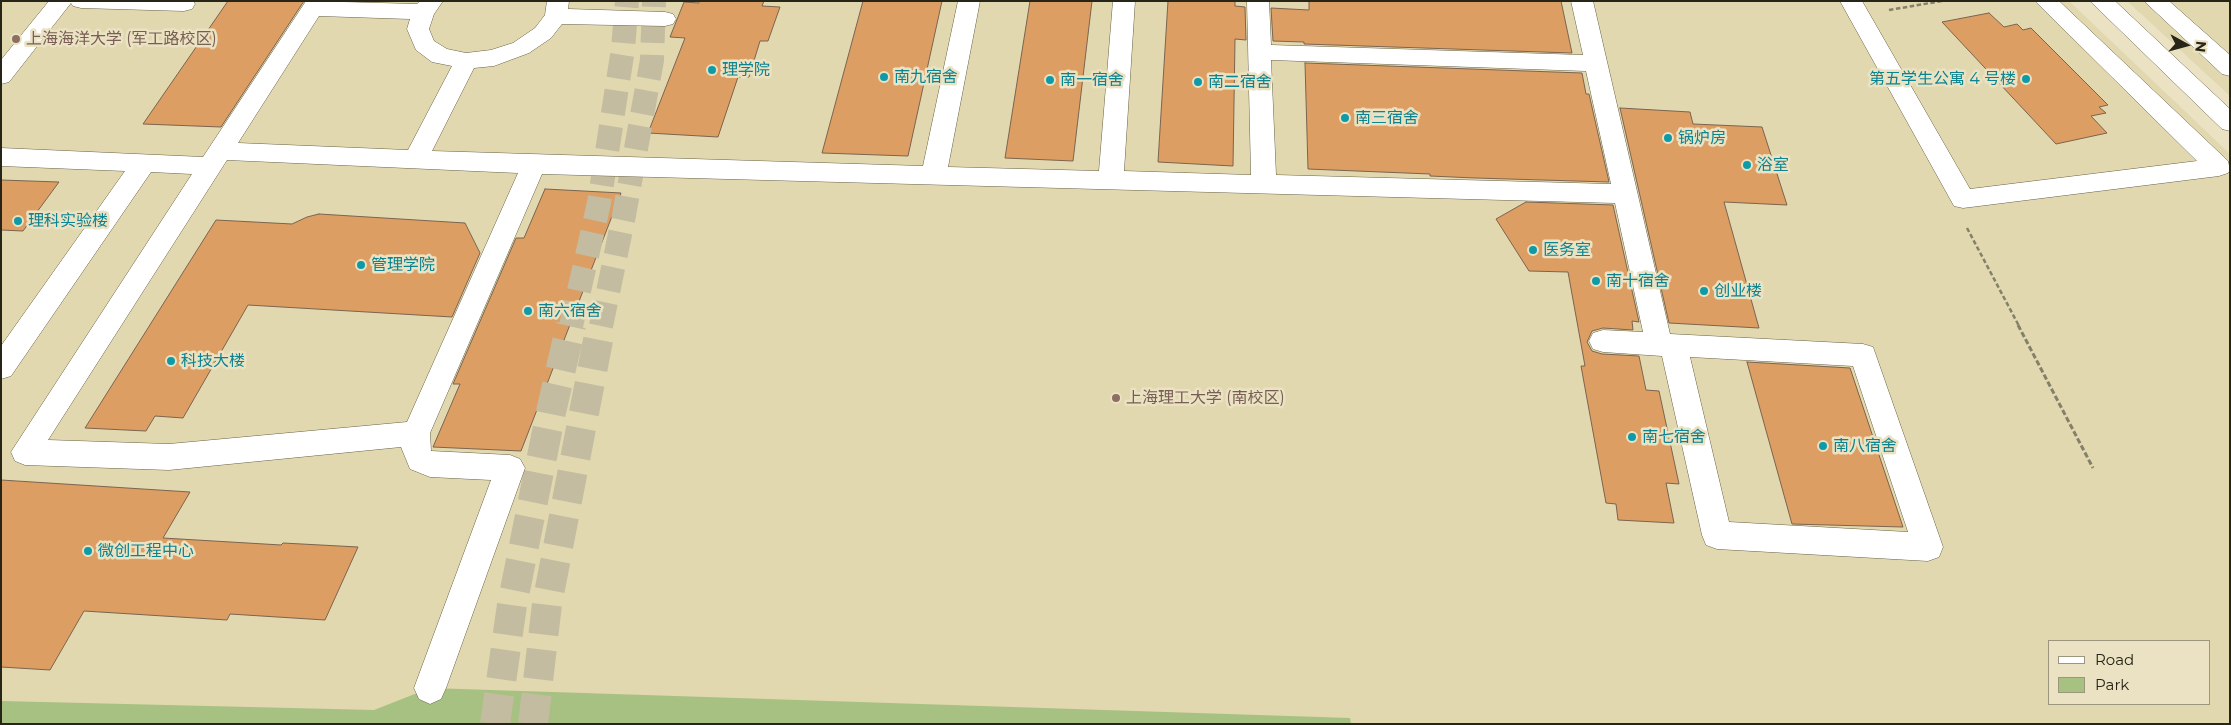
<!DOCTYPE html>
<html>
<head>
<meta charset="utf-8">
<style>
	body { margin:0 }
	#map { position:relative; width:2231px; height:725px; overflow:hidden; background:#eae2c2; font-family:Montserrat,sans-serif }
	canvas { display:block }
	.frame { position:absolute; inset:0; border:2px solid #272418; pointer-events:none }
	.legend { position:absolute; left:2048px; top:640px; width:162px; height:65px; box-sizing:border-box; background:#eae2c2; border:1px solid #9c967e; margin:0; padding:6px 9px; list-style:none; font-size:15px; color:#272418 }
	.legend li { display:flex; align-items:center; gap:10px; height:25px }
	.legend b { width:25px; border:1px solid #9c967e }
	.north { position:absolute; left:2161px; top:20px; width:50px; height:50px; -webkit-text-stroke:4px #eae2c2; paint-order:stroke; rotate:97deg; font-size:14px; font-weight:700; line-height:20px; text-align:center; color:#272418 }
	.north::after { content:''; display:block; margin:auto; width:18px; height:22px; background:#272418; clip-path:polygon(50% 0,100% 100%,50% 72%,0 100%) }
</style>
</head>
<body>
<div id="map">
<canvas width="2231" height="725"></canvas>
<div class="frame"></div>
<ul class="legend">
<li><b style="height:6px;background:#fff"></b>Road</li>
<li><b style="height:14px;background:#a7c182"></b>Park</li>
</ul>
<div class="north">N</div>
</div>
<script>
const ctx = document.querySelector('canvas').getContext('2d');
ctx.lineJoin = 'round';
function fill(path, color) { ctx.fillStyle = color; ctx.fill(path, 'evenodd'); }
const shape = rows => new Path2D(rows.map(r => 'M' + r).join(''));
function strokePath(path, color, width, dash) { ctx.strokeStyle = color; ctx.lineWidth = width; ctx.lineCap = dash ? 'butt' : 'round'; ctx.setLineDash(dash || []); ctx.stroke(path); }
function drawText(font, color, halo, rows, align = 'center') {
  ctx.font = font + ' Montserrat,"Noto Sans SC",sans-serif'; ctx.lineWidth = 5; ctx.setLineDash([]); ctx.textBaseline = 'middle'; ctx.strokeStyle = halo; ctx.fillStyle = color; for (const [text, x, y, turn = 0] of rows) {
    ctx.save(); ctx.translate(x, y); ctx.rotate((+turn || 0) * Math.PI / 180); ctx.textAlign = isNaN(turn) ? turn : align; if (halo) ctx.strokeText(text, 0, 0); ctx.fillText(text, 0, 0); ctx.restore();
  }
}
fill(shape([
	[1,1,2069,1,2230,154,2230,724,1,724],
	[2050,641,2210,641,2210,704,2050,704],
	[2127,1,2230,1,2230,96]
]), '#e1d8b0');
fill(shape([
	[430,688,1350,718,1351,724,1,724,1,701,374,710]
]), '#a7c182');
const building = shape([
	[228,1,304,1,221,127,143,124,228,1],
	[699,1,764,1,762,6,780,7,768,41,760,41,749,77,738,77,718,137,648,133,685,38,670,37,684,2,699,3,699,1],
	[863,1,942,1,908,156,822,153,863,1],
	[1030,1,1092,1,1073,161,1005,158,1030,1],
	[1168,1,1235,1,1235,6,1245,7,1246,40,1235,39,1233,166,1158,162,1168,1],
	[1309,1,1561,1,1572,53,1304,44,1304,42,1273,41,1271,8,1309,10,1309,1],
	[1989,13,2004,27,2017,24,2023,30,2031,28,2108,105,2099,107,2106,113,2091,116,2107,133,2056,144,1942,22,1989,13],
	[1305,63,1582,73,1586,94,1589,94,1609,182,1475,178,1430,176,1430,174,1308,169,1305,63],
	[1620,108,1690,112,1693,124,1762,127,1787,205,1724,202,1759,328,1669,323,1620,108],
	[1,180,59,182,23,231,1,230,1,180],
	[545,189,621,193,521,451,433,447,460,384,453,384,516,238,524,238,545,189],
	[1526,202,1613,205,1639,322,1632,321,1633,330,1603,328,1592,331,1587,342,1592,351,1602,354,1639,356,1646,390,1659,391,1679,484,1666,483,1674,523,1618,520,1616,504,1606,503,1581,366,1585,366,1568,272,1529,271,1496,219,1526,202],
	[319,214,465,223,480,253,452,317,248,305,183,418,155,416,146,431,85,428,216,220,292,224,307,217,319,214],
	[1747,362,1850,368,1903,527,1792,524,1747,362],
	[1,480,190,492,163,538,281,545,283,543,358,547,325,620,230,614,227,620,84,611,50,670,1,667,1,480]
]);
fill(building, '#dd9e63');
strokePath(building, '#7c644f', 1);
strokePath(shape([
	[571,326,599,203,623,49,627,1],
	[601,326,624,215,652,60,654,1]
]), '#c3bca0', 24, [24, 12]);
strokePath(shape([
	[495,724,512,605,551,412,571,325],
	[533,724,547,604,601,325]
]), '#c3bca0', 30, [30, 15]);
const minor = shape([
	[49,1,193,1,195,4,192,9,184,11,81,8,73,6,71,3,9,82,1,84,1,60,49,1],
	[306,1,417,4,420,1,443,1,434,14,429,29,434,41,447,49,466,53,491,50,513,43,535,28,545,15,547,1,569,1,568,9,665,12,673,14,676,19,673,24,665,26,562,24,551,38,529,53,494,66,474,68,432,151,923,166,958,1,980,1,948,167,1099,171,1113,1,1135,1,1124,171,1251,175,1247,1,1269,1,1271,45,1583,55,1571,1,1593,1,1670,334,1863,344,1873,347,1943,547,1939,557,1928,561,1717,549,1706,545,1702,535,1662,356,1603,352,1593,349,1589,341,1593,333,1603,330,1643,332,1615,203,542,174,430,433,431,451,510,455,520,459,525,468,446,688,441,699,430,704,419,699,414,688,491,480,430,477,410,469,401,447,169,470,25,465,15,461,11,452,192,174,151,172,11,376,1,379,1,346,125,171,1,166,1,148,203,157,306,1],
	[319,16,410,19,407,29,416,50,432,62,452,66,408,150,238,143,319,16],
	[1271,60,1586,71,1611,184,1276,175,1271,60],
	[227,160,518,173,407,422,169,444,48,440,227,160],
	[1690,357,1853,366,1908,532,1729,522,1690,357],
	[1840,1,1862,1,1970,189,2197,161,2035,1,2059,1,2228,161,2230,170,2228,173,2219,176,1963,208,1954,206,1840,1],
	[2090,1,2115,1,2230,109,2230,131,2222,129,2090,1],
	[2144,1,2169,1,2230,55,2230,76,2222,74,2144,1]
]);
strokePath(minor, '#6a6346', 1);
strokePath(shape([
	[1889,10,1942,1],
	[1967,228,2019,326]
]), '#85806a', 2.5, [4.5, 2.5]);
strokePath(shape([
	[2018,325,2093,468]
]), '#85806a', 3, [5.5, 2.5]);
fill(minor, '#fff');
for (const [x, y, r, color] of [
	[16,39,5,"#8d6e63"],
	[712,70,5,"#0f9aa8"],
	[884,77,5,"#0f9aa8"],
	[2026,79,5,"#0f9aa8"],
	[1050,80,5,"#0f9aa8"],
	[1198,82,5,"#0f9aa8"],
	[1345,118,5,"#0f9aa8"],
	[1668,138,5,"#0f9aa8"],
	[1747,165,5,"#0f9aa8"],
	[18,221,5,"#0f9aa8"],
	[1533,250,5,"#0f9aa8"],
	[361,265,5,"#0f9aa8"],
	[1596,281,5,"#0f9aa8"],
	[1704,291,5,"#0f9aa8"],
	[528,311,5,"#0f9aa8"],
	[171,361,5,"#0f9aa8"],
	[1116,398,5,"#8d6e63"],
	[1632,437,5,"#0f9aa8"],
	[1823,446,5,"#0f9aa8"],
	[88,551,5,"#0f9aa8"]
]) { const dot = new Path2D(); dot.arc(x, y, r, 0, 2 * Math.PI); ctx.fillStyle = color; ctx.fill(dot); strokePath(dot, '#eae2c2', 2); }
drawText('16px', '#785e54', '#eae2c2', [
	["上海海洋大学 (军工路校区)",26,39],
	["上海理工大学 (南校区)",1126,398]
], 'left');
drawText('16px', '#0d838f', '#eae2c2', [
	["理学院",722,70],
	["南九宿舍",894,77],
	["第五学生公寓 4 号楼",2016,79,"right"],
	["南一宿舍",1060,80],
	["南二宿舍",1208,82],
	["南三宿舍",1355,118],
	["锅炉房",1678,138],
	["浴室",1757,165],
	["理科实验楼",28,221],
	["医务室",1543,250],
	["管理学院",371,265],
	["南十宿舍",1606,281],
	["创业楼",1714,291],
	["南六宿舍",538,311],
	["科技大楼",181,361],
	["南七宿舍",1642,437],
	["南八宿舍",1833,446],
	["微创工程中心",98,551]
], 'left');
</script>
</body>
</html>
